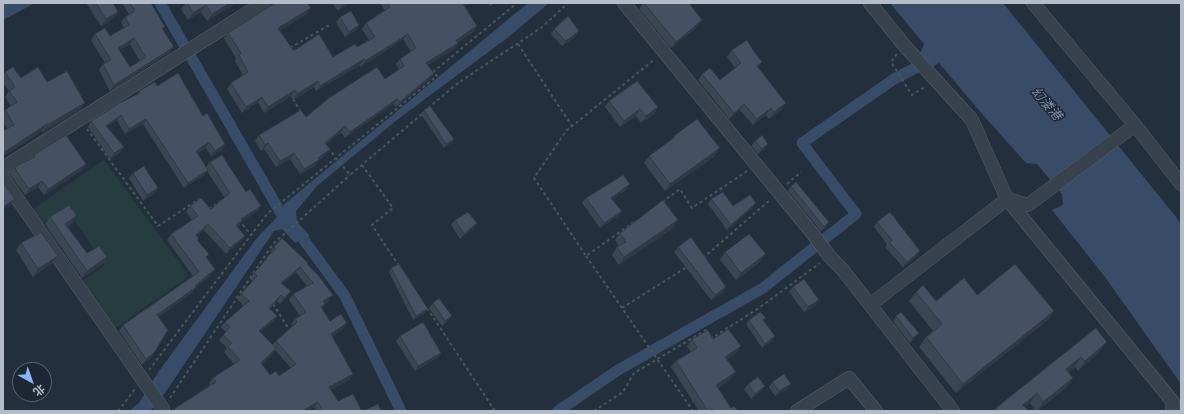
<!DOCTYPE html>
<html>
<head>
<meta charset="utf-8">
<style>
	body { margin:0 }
	#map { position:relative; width:1184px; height:414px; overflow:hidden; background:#242f3e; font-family:Manrope,"Noto Sans SC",sans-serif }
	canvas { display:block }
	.frame { position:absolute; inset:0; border:4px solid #b4bcc9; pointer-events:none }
	.north { position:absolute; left:12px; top:362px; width:40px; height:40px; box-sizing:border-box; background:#1d2633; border:1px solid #59626f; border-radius:50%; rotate:140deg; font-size:11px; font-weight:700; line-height:16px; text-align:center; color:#b4bcc9 }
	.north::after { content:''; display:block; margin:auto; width:14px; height:18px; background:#8ab4f8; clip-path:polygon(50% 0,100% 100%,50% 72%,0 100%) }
</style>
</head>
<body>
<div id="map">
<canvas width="1184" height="414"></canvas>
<div class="frame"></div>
<div class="north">北</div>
</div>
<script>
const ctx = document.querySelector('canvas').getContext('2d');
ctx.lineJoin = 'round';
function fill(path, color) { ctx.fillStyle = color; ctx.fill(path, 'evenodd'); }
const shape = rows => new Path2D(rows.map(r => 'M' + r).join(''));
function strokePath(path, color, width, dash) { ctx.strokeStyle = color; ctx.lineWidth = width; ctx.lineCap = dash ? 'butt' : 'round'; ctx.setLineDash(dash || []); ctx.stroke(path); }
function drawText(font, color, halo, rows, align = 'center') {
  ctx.font = font + ' Manrope,"Noto Sans SC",sans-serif'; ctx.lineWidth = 3; ctx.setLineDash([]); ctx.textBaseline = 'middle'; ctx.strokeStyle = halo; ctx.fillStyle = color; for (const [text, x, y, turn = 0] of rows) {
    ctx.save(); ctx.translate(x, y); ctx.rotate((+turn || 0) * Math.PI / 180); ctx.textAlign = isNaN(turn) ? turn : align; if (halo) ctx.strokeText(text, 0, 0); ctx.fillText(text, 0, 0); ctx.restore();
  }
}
fill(shape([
	[104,160,189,276,114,329,81,282,105,265,67,209,42,224,33,209]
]), '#263c3f');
fill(shape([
	[3,3,35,3,3,20],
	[528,3,549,3,506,39,398,119,317,186,296,211,297,222,310,236,295,243,282,229,274,231,167,390,150,411,129,411,139,403,159,371,256,239,277,217,276,211],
	[890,3,1003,3,1176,217,1181,224,1181,384,1105,277,1052,210,1063,205,1062,194,1037,164,1026,163,983,115,939,63,929,69,919,56,924,44]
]), '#394c67');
strokePath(shape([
	[160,3,282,215,298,232,345,296,401,411],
	[558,411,618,370,763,288,856,214,802,143,894,79,929,61]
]), '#394c67', 11);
const minor = shape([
	[624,3,813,234,830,257,842,269,953,411],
	[870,3,904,45,972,120,1007,199,1173,402,1172,411],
	[1033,3,1135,125,1181,184],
	[3,168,263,3],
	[3,178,163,409],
	[870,305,1007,199,1028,205,1135,125],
	[797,411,849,378,876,411]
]);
strokePath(minor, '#565f6c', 14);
strokePath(shape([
	[518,44,572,126],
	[290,48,331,24],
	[897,54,891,62,912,95,926,86],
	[293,99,301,112],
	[428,108,458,83,541,28,568,3],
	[87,129,158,226,199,199,200,200],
	[328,148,350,175,422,114],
	[362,165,393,208,372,225,399,266],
	[787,184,801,172],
	[662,202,680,189,692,208,747,171],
	[209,209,221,201],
	[239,220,251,235],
	[634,222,586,256,534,178,566,131,655,59],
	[586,256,693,411],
	[703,258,771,199],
	[273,304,290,331],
	[427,308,495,411],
	[622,308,687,267],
	[711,336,712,338,759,308,820,263],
	[149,370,267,214,437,76,433,72,517,3],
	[170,398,273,244,350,175],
	[118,411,136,388],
	[594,411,623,392,634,373,706,330,708,333]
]), '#44595c', 2, [3, 3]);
strokePath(minor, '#38414e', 13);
fill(shape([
	[86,3,113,3,113,19,101,26],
	[122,3,151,3,163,29,170,52,110,91,99,70,103,64,105,63,91,40,95,34,110,36,124,28,121,22,125,17,129,14],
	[130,44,140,61,130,67,119,50],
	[186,3,236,3,207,21,201,12,188,20,181,9],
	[275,3,309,3,308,3,307,14,280,30,293,50,333,57,357,47,369,40,362,29,366,23,385,11,380,3,470,3,465,6,477,26,473,32,457,43,454,49,427,65,434,73,430,79,396,107,393,104,345,138,341,132,326,144,326,155,319,160,315,166,300,174,290,159,276,167,264,149,261,151,255,141,259,135,306,117,385,79,399,70,396,64,400,59,411,52,403,39,361,67,360,65,316,91,314,87,293,100,291,96,264,113,258,102,242,113,227,89,231,83,243,75,235,61,236,58,224,38,228,33],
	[332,3,349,3,338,11],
	[488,3,494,3,490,6],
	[643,3,689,3,698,26,671,48,639,9],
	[340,17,359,25,356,30,345,37,336,22],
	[554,29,576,36,562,46,551,34],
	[732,50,758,68,782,109,769,119,766,115,753,125,740,110,729,119,698,80,702,74,720,80,735,68,727,57],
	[5,72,21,78,47,82,80,110,43,132,42,131,3,156,3,131,7,128,3,122,3,112,5,110,11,106,5,97,9,91,3,83,3,75],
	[157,86,203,116,225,144,222,150,211,156,206,148,197,153,206,167,210,162,261,206,257,211,241,222,238,227,241,241,226,254,204,230,197,236,199,239,198,240,207,258,211,275,195,288,192,293,158,317,154,353,150,359,142,365,119,331,123,325,193,276,167,240,171,234,192,220,186,212,190,206,211,209,225,198,207,171,204,175,184,188,143,124,125,134,117,120,107,127,120,153,110,159,88,127,91,121,136,95,139,91],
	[609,101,658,107,654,114,641,123,636,116,620,127,605,107],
	[424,110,454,139,451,143,444,148,421,114],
	[674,136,715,156,665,191,644,163,649,156,671,140],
	[755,141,765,149,758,154,751,146],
	[34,155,86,164,82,170,44,195,38,187,25,195,9,173,14,167,31,159],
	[133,173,155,193,143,201,129,178],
	[791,186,829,222,826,227,821,231,788,191],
	[627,189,613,199,618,216,600,228,582,203,586,198],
	[711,199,733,206,752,208,727,230,708,204],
	[50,217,72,224,67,227,87,253,107,257,102,265,82,278,45,224],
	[455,220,477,223,473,228,460,239,451,225],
	[877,222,917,256,903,267,885,247,887,244,874,227],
	[673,228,619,265,612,255,617,247,619,246,615,240,620,233],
	[21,243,58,256,52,263,33,277,16,250],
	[274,247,308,263,307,264,329,301,324,304,325,304,322,308,330,321,343,329,332,336,353,374,349,380,331,390,338,401,362,411,316,411,314,407,308,411,173,411,174,409,210,385,209,383,213,378,234,364,224,352,227,348,219,340,226,332,221,327,225,322,244,306,237,299,241,294,253,281,250,279,254,273,262,264,266,258,271,253,270,252],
	[296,272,307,286,293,294,289,300,300,316,295,319,291,324,293,326,276,341,272,345,261,332,273,321,277,316,270,309,277,301,280,304,287,297,282,284],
	[275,350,291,368,279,376,270,375,262,364,272,354],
	[678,247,726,287,723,292,711,300,674,252],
	[725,252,761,261,736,280,720,260],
	[391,268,425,313,413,320,389,272],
	[793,287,816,305,804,312,789,292],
	[916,292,936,301,977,295,1054,311,1048,320,956,393,919,347,926,337,933,331,909,301],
	[433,303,452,316,448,321,442,326,429,308],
	[896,316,915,338,910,343,893,321],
	[749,320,764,321,773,340,762,348,746,324],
	[1096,328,1100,351,1078,371,1075,367,1068,372,1067,387,1037,411,1035,411,1030,403,1025,407,1029,411,994,411,996,408],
	[400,336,441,353,438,357,415,371,396,341],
	[692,339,713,339,736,353,727,359,736,372,731,379,718,388,731,408,738,411,699,411,671,367,676,361,691,352,687,346],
	[772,382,791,384,787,389,775,396,769,387],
	[748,384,765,386,761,391,751,399,744,389]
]), '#3b4654');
fill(shape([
	[230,3,236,3,207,21,212,14],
	[345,3,349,3,338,11,342,5],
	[464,3,470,3,459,10,463,4],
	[206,5,201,12,188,20,193,13],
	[311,8,307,14,274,34,278,28],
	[118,12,113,19,101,26,106,19],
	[702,20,698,26,671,48,676,42],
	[359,25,356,30,345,37,349,32],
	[477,26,473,32,452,46,456,40],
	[579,31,576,36,562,46,566,41],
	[408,34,403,39,361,67,365,61],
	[134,38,130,44,113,54,118,48],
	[458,43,454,49,422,69,426,63],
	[174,47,170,52,110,91,114,85],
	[364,59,360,65,316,91,320,86],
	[762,62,758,68,757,66],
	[434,73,430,79,396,107,400,102],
	[318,81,314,87,293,100,297,94],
	[295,90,291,96,264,113,268,107],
	[262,97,258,102,242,113,246,107],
	[397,99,393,104,345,138,350,132],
	[85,103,80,110,43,132,47,125],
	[786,103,782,109,769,119,774,112],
	[744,104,740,110,729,119,734,113],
	[658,107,654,114,641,123,646,116],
	[771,108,766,115,753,125,757,119],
	[640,109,636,116,620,127,624,121],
	[121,115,117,120,102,131,106,126],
	[146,119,143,124,125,134,129,129],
	[47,124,42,131,3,156,3,153],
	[345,126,341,132,321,149,325,143],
	[454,139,451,143,444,148,446,144],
	[209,142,206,148,192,156,196,151],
	[268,143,264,149,261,151,265,145],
	[225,144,222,150,211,156,215,151],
	[768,144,765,149,758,154,762,149],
	[124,147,120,153,110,159,114,153],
	[720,148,715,156,665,191,670,184],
	[330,149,326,155,319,160,315,166,300,174,304,169],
	[294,153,290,159,276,167,280,161],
	[86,164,82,170,44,195,48,189],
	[208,170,204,175,184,188,188,183],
	[42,181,38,187,25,195,29,189],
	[630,184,627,189,608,203,611,198],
	[158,188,155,193,143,201,147,195],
	[15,199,11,204,3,210,3,207],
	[756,203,752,208,727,230,731,225],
	[261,206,257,211,241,222,238,227,232,231,241,219],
	[622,211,618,216,600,228,604,223],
	[77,216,72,224,60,232,65,224],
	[678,220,673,228,619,265,624,257],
	[829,222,826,227,821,231,824,227],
	[477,223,473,228,460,239,464,234],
	[208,224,204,230,192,241,196,235],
	[245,236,241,241,226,254,230,248],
	[920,251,917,256,903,267,907,262],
	[766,254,761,261,736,280,741,273],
	[58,256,52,263,33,277,38,269],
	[107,257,102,265,82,278,87,271],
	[300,267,296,272,277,289,281,283],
	[215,269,211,275,195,288,192,293,153,321,157,315,195,286],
	[726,287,723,292,711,300,715,295],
	[291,291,287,297,280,304,284,298],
	[281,295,277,301,265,313,269,308],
	[333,295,329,301,319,307,323,301],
	[819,300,816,305,804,312,808,307],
	[428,309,425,313,413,320,416,316],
	[1054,311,1048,320,956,393,963,384],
	[277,316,273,321,255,337,259,331],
	[452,316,448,321,442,326,445,321],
	[347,323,343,329,327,340,331,334],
	[919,333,915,338,910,343,913,338],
	[775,336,773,340,762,348,765,344],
	[1107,342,1100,351,1078,371,1085,361],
	[741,346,736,353,721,364,725,357],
	[276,348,272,354,257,368,261,363],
	[154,353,150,359,142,365,146,359],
	[441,353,438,357,415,371,418,366],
	[1081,357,1075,367,1060,378,1066,369],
	[736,372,731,379,711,392,716,385],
	[353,374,349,380,325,393,329,387],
	[1073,378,1067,387,1037,411,1043,402],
	[791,384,787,389,775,396,779,391],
	[765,386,761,391,751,399,755,394],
	[1037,393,1030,403,1021,411,1023,405],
	[318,402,314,407,308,411,303,411,304,410]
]), '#303945');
const building = shape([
	[96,3,113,3,118,12,106,19,96,3],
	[130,3,151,3,165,27,162,28,174,47,114,85,103,64,111,60,95,34,105,28,110,36,129,25,125,17,135,11,130,3],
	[134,38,146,57,130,67,118,48,134,38],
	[187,3,230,3,212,14,206,5,193,13,187,3],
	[275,3,307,3,311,8,278,28,293,50,295,50,319,34,333,57,355,44,357,47,375,37,366,23,390,7,388,3,464,3,463,4,477,26,456,40,458,43,426,63,434,73,400,102,397,99,350,132,345,126,325,143,330,149,318,158,319,160,304,169,294,153,280,161,268,143,265,145,259,135,301,110,306,117,329,98,377,67,385,79,404,66,400,59,416,48,408,34,365,61,364,59,320,86,318,81,297,94,295,90,268,107,262,97,246,107,231,83,248,72,239,55,241,53,228,33,275,3],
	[340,3,345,3,342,5,340,3],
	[644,3,689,3,702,20,676,42,644,3],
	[351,11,359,25,349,32,340,17,351,11],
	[568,16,579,31,566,41,554,29,568,16],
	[747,40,753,50,762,62,757,66,786,103,774,112,771,108,757,119,744,104,734,113,702,74,710,68,720,80,741,63,732,50,747,40],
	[13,67,21,78,38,67,47,82,67,71,85,103,47,125,47,124,3,153,3,131,14,125,5,110,17,102,9,91,15,87,5,72,13,67],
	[178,73,203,116,207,113,225,144,215,151,209,142,196,151,208,170,188,183,146,119,129,129,121,115,106,126,124,147,114,153,91,121,121,102,140,93,139,91,155,82,157,86,178,73],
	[637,81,658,107,646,116,640,109,624,121,609,101,637,81],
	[430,106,454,139,446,144,424,110,430,106],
	[697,119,720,148,670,184,649,156,675,137,674,136,697,119],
	[66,135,86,164,48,189,42,181,29,189,14,167,35,157,34,155,66,135],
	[762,135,768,144,762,149,755,141,762,135],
	[222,155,246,192,250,189,261,206,241,219,242,221,236,225,245,236,230,248,208,224,196,235,199,239,197,240,209,254,206,257,215,269,195,286,196,287,157,315,168,330,154,353,146,359,123,325,199,272,171,234,198,216,190,206,201,198,211,209,230,193,210,162,222,155],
	[144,166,158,188,147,195,133,173,144,166],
	[623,175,630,184,611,198,622,211,604,223,586,198,623,175],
	[3,182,15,199,3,207,3,182],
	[796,182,829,222,824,227,791,186,796,182],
	[723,192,733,206,750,195,756,203,731,225,711,199,723,192],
	[663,200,678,220,624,257,617,247,626,242,620,233,663,200],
	[69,205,77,216,65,224,87,253,99,246,107,257,87,271,50,217,69,205],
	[468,212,477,223,464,234,455,220,468,212],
	[890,212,920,251,907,262,889,242,892,240,877,222,890,212],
	[41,232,58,256,38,269,21,243,41,232],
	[749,234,766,254,741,273,725,252,749,234],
	[691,237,726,287,715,295,678,247,691,237],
	[282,238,308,263,307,264,318,275,333,295,323,301,325,304,321,307,330,321,341,314,347,323,331,334,353,374,329,387,338,401,353,394,362,411,323,411,318,402,304,410,305,411,176,411,174,409,216,382,213,378,240,360,228,347,232,343,223,335,230,327,225,322,249,301,241,294,257,276,254,273,267,259,266,258,276,249,274,247,282,238],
	[300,267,313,283,293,294,306,312,295,319,297,322,276,341,296,364,279,376,276,371,270,375,261,363,276,348,259,331,277,316,269,308,281,295,284,298,291,291,281,283,300,267],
	[399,264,428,309,416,316,391,268,399,264],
	[1015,264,1054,311,963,384,926,337,942,324,916,292,923,285,936,301,964,278,977,295,1015,264],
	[804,279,819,300,808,307,793,287,804,279],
	[439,298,452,316,445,321,433,303,439,298],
	[760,312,766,318,763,320,775,336,765,344,749,320,760,312],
	[901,312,919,333,913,338,896,316,901,312],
	[423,322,441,353,418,366,400,336,423,322],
	[1096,328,1107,342,1085,361,1081,357,1066,369,1073,378,1043,402,1037,393,1023,405,1029,411,999,411,996,408,1096,328],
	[728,329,741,346,725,357,736,372,716,385,731,408,734,406,738,411,714,411,712,409,708,411,676,361,697,348,692,339,708,330,713,339,728,329],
	[784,374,791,384,779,391,772,382,784,374],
	[758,377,765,386,755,394,748,384,758,377],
	[378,404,381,411,363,411,378,404]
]);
fill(building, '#455162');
strokePath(building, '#303945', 1);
drawText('italic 13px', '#7c92b1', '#1d2633', [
	["幻溇港",1046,104,49]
]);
</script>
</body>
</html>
